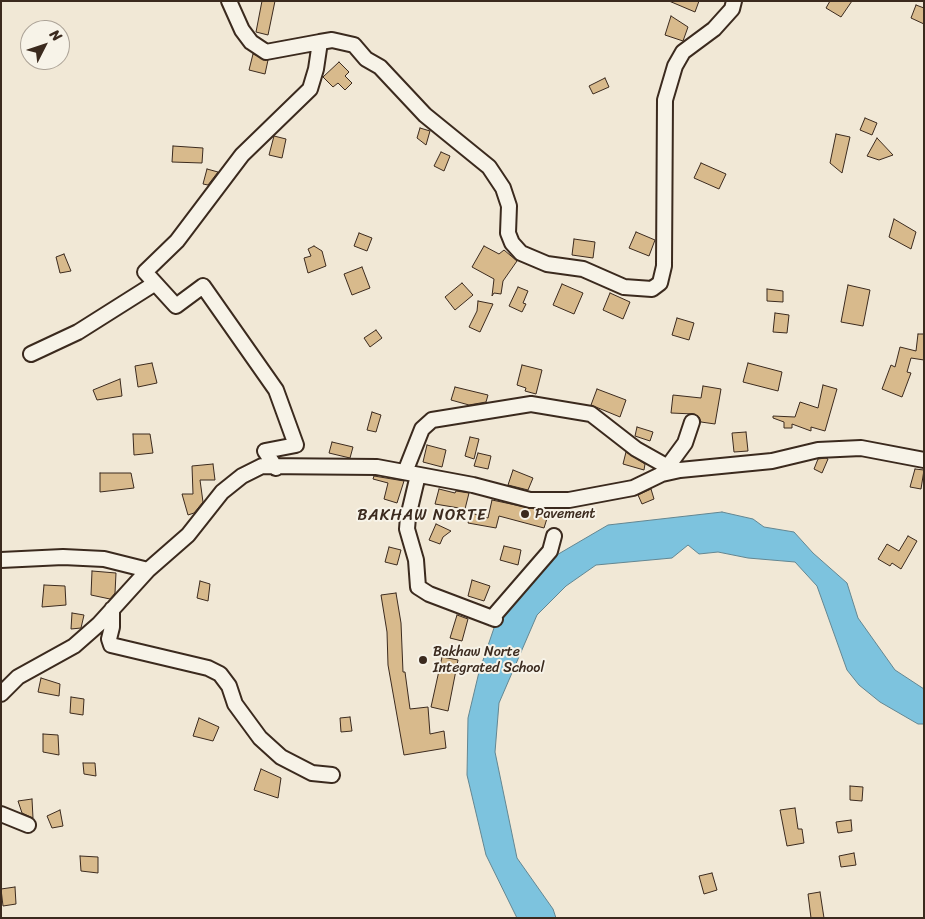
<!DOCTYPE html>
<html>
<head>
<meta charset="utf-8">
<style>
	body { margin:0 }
	#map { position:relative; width:925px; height:919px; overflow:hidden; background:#f1e8d6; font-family:Sriracha,sans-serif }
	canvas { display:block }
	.frame { position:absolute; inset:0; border:2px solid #3b2a1e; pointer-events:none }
	.north { position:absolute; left:20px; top:20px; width:50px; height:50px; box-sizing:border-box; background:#f7f3e8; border:1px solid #aca397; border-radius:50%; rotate:49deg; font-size:14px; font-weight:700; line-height:20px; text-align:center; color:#3b2a1e }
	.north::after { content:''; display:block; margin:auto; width:18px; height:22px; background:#3b2a1e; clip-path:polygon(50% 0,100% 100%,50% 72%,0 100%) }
</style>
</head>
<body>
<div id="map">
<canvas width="925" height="919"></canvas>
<div class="frame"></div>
<div class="north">N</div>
</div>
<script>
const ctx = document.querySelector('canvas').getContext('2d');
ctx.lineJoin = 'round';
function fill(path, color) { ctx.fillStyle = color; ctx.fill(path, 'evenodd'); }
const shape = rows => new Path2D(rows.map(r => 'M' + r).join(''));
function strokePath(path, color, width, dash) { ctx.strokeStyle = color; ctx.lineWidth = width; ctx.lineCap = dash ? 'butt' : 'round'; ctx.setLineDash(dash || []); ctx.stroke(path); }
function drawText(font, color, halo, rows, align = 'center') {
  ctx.font = font + ' Sriracha,sans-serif'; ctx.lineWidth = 4; ctx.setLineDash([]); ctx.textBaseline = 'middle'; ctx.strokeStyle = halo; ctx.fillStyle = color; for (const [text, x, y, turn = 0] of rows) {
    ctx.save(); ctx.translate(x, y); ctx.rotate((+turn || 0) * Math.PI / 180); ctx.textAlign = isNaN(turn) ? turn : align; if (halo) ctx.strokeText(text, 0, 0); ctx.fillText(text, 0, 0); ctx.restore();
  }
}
const water = shape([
	[722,512,753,519,764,527,794,532,813,553,847,583,858,618,895,670,924,689,924,724,918,724,880,702,859,685,847,670,817,586,795,562,748,558,718,552,699,554,688,545,672,558,596,565,566,586,537,615,499,703,495,752,517,858,553,909,556,918,517,918,486,855,467,775,468,718,479,672,495,625,555,556,608,525,722,512]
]);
fill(water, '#7dc3de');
strokePath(water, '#638691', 1);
const building = shape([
	[262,1,275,1,268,35,256,32,262,1],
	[669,1,699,1,695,12,669,1],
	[830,1,852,1,841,17,826,8,830,1],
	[916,5,924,8,924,24,911,18,916,5],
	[671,16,688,27,683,41,665,35,671,16],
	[253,54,268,60,265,74,249,70,253,54],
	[339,62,349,72,345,76,352,83,345,90,338,83,333,87,323,77,339,62],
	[605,78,609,87,593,94,589,86,605,78],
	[865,118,877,123,872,135,860,130,865,118],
	[420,128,430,131,426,145,417,138,420,128],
	[836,134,850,137,842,173,830,163,836,134],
	[274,136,286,139,282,158,269,155,274,136],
	[877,138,893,155,879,160,867,156,877,138],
	[173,146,203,148,202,163,172,162,173,146],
	[441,152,450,156,444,171,434,166,441,152],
	[701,163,726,174,719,189,694,178,701,163],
	[207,169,218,172,208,185,203,184,207,169],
	[894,219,916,232,911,249,889,237,894,219],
	[636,232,655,240,649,256,629,248,636,232],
	[359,233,372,238,367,251,354,246,359,233],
	[574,239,595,242,593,258,572,255,574,239],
	[314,246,322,251,326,266,308,273,304,258,311,256,308,249,314,246],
	[484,246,499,254,504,250,517,261,503,281,501,294,494,293,492,296,494,279,472,267,484,246],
	[64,254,71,271,60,273,56,257,64,254],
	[362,267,370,288,352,295,344,274,362,267],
	[462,283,473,295,455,310,445,297,462,283],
	[562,284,583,293,574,314,553,305,562,284],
	[848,285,870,290,863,326,841,322,848,285],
	[518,287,528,291,523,303,526,304,522,312,509,306,518,287],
	[767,289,783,291,783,302,767,301,767,289],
	[610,293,630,302,623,319,603,310,610,293],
	[478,301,493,304,480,332,469,327,477,311,478,301],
	[775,313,789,315,787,333,773,332,775,313],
	[677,318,694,323,689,340,672,335,677,318],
	[376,330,382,338,370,347,364,338,376,330],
	[918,334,924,334,924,360,911,358,907,372,911,373,902,397,882,389,891,365,895,367,900,347,916,351,918,334],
	[152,363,157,383,138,387,135,366,152,363],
	[748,363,782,372,778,391,743,382,748,363],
	[522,365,542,370,536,394,525,391,526,388,517,385,522,365],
	[120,379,122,396,97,400,93,390,120,379],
	[823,385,837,389,825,431,811,427,811,431,792,424,792,428,784,428,784,422,773,418,773,416,795,417,800,402,818,408,823,385],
	[703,386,721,389,715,424,701,422,699,417,694,414,671,413,673,395,701,398,703,386],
	[455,387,488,395,486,402,469,405,451,400,455,387],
	[597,389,626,400,620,417,591,405,597,389],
	[372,412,381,415,376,432,367,430,372,412],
	[637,427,653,432,650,441,635,436,637,427],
	[746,432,748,451,734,452,732,433,746,432],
	[133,434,150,434,153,453,134,455,133,434],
	[470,437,479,439,474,459,465,456,470,437],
	[332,442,353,447,350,458,329,453,332,442],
	[427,445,446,450,442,467,423,462,427,445],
	[626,452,645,464,644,470,623,464,626,452],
	[478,453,491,456,488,469,474,466,478,453],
	[826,458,828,459,822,473,814,469,818,459,826,458],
	[213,464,215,480,200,480,203,502,194,513,188,515,182,494,193,494,192,466,213,464],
	[915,469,924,470,921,489,910,487,915,469],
	[513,470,533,478,528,490,508,485,513,470],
	[100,473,131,473,134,488,100,492,100,473],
	[374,476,404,481,397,503,384,499,388,483,373,479,374,476],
	[439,489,455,493,456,491,469,493,465,509,435,504,439,489],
	[651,489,654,499,642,504,638,495,651,489],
	[492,500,549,512,544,528,499,516,496,528,468,523,471,513,488,518,492,500],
	[436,524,451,531,443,537,440,544,429,540,436,524],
	[908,536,917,541,901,569,892,563,890,566,878,559,887,544,899,551,908,536],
	[504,546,521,550,518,565,500,560,504,546],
	[389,547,401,550,397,565,385,562,389,547],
	[92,571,116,573,115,593,110,599,91,595,92,571],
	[472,580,490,586,484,601,468,596,472,580],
	[200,581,210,584,208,601,197,598,200,581],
	[44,585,65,586,66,605,42,607,44,585],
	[396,593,401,623,403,672,405,672,410,709,428,707,430,734,444,731,446,748,404,755,388,665,387,632,381,595,396,593],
	[72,613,84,615,81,628,71,629,72,613],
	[457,615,468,619,462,641,450,638,457,615],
	[442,657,458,660,448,711,431,707,442,657],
	[41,678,60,684,59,696,38,692,41,678],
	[71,697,84,699,83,715,70,713,71,697],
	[350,717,352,731,341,732,340,718,350,717],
	[199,718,219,727,213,741,193,736,199,718],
	[43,734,58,735,59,755,43,752,43,734],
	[83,763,95,763,96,776,84,774,83,763],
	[261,769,281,778,278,798,254,790,261,769],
	[850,786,863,787,862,801,850,800,850,786],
	[32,799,33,818,22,813,18,801,32,799],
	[795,808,798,829,802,829,804,843,787,846,780,810,795,808],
	[60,810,63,826,52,828,47,816,60,810],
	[851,820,852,831,838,833,836,822,851,820],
	[854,853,856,865,841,867,839,856,854,853],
	[80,856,98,857,98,873,81,871,80,856],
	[712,873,717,890,704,894,699,876,712,873],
	[15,887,16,904,3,906,1,889,15,887],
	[820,892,824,918,811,918,808,894,820,892]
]);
fill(building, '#d8ba8c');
strokePath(building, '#3b2a1e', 1);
const minor = shape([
	[229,1,242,30,251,42,266,52,320,42],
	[31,354,78,332,154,284],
	[276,468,265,451,296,445,276,390,203,286,176,306,145,272,177,241,242,155,310,89,316,69,320,42,332,40,354,45,366,59,380,67,425,115,489,167,503,188,509,206,508,233,512,243,521,253,547,264,583,269,624,287,652,289,660,283,664,266,665,100,675,66,683,52,714,29,732,9,734,1],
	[405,472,422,429,432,420,531,404,591,414,636,449,668,467],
	[663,473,685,443,692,422],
	[418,475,408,517,407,529,416,560,418,587,429,594,495,619],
	[1,560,63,557,104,559,148,570],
	[112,609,112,627,109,639,111,645,208,668,220,674,229,686,235,704,260,738,281,757,312,773,332,775],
	[492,618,550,551,554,536],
	[1,694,18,677,74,646,99,624,148,570,188,535,222,492,242,476,262,466,377,467,473,485,530,500,569,500,633,488,662,474,680,470,772,461,818,450,861,448,924,460],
	[1,814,28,825]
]);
strokePath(minor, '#3b2a1e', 18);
strokePath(minor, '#f7f3e8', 14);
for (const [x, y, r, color] of [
	[525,514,5,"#3b2a1e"],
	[423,660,5,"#3b2a1e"]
]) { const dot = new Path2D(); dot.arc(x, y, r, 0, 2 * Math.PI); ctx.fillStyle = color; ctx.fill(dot); strokePath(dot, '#f7f3e8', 2); }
drawText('14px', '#3b2a1e', '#f7f3e8', [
	["Pavement",535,514],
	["Bakhaw Norte",433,652],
	["Integrated School",433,668]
], 'left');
ctx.letterSpacing = '1px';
drawText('16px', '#3b2a1e', '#f7f3e8', [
	["BAKHAW NORTE",422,516]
]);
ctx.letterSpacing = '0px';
</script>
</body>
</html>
